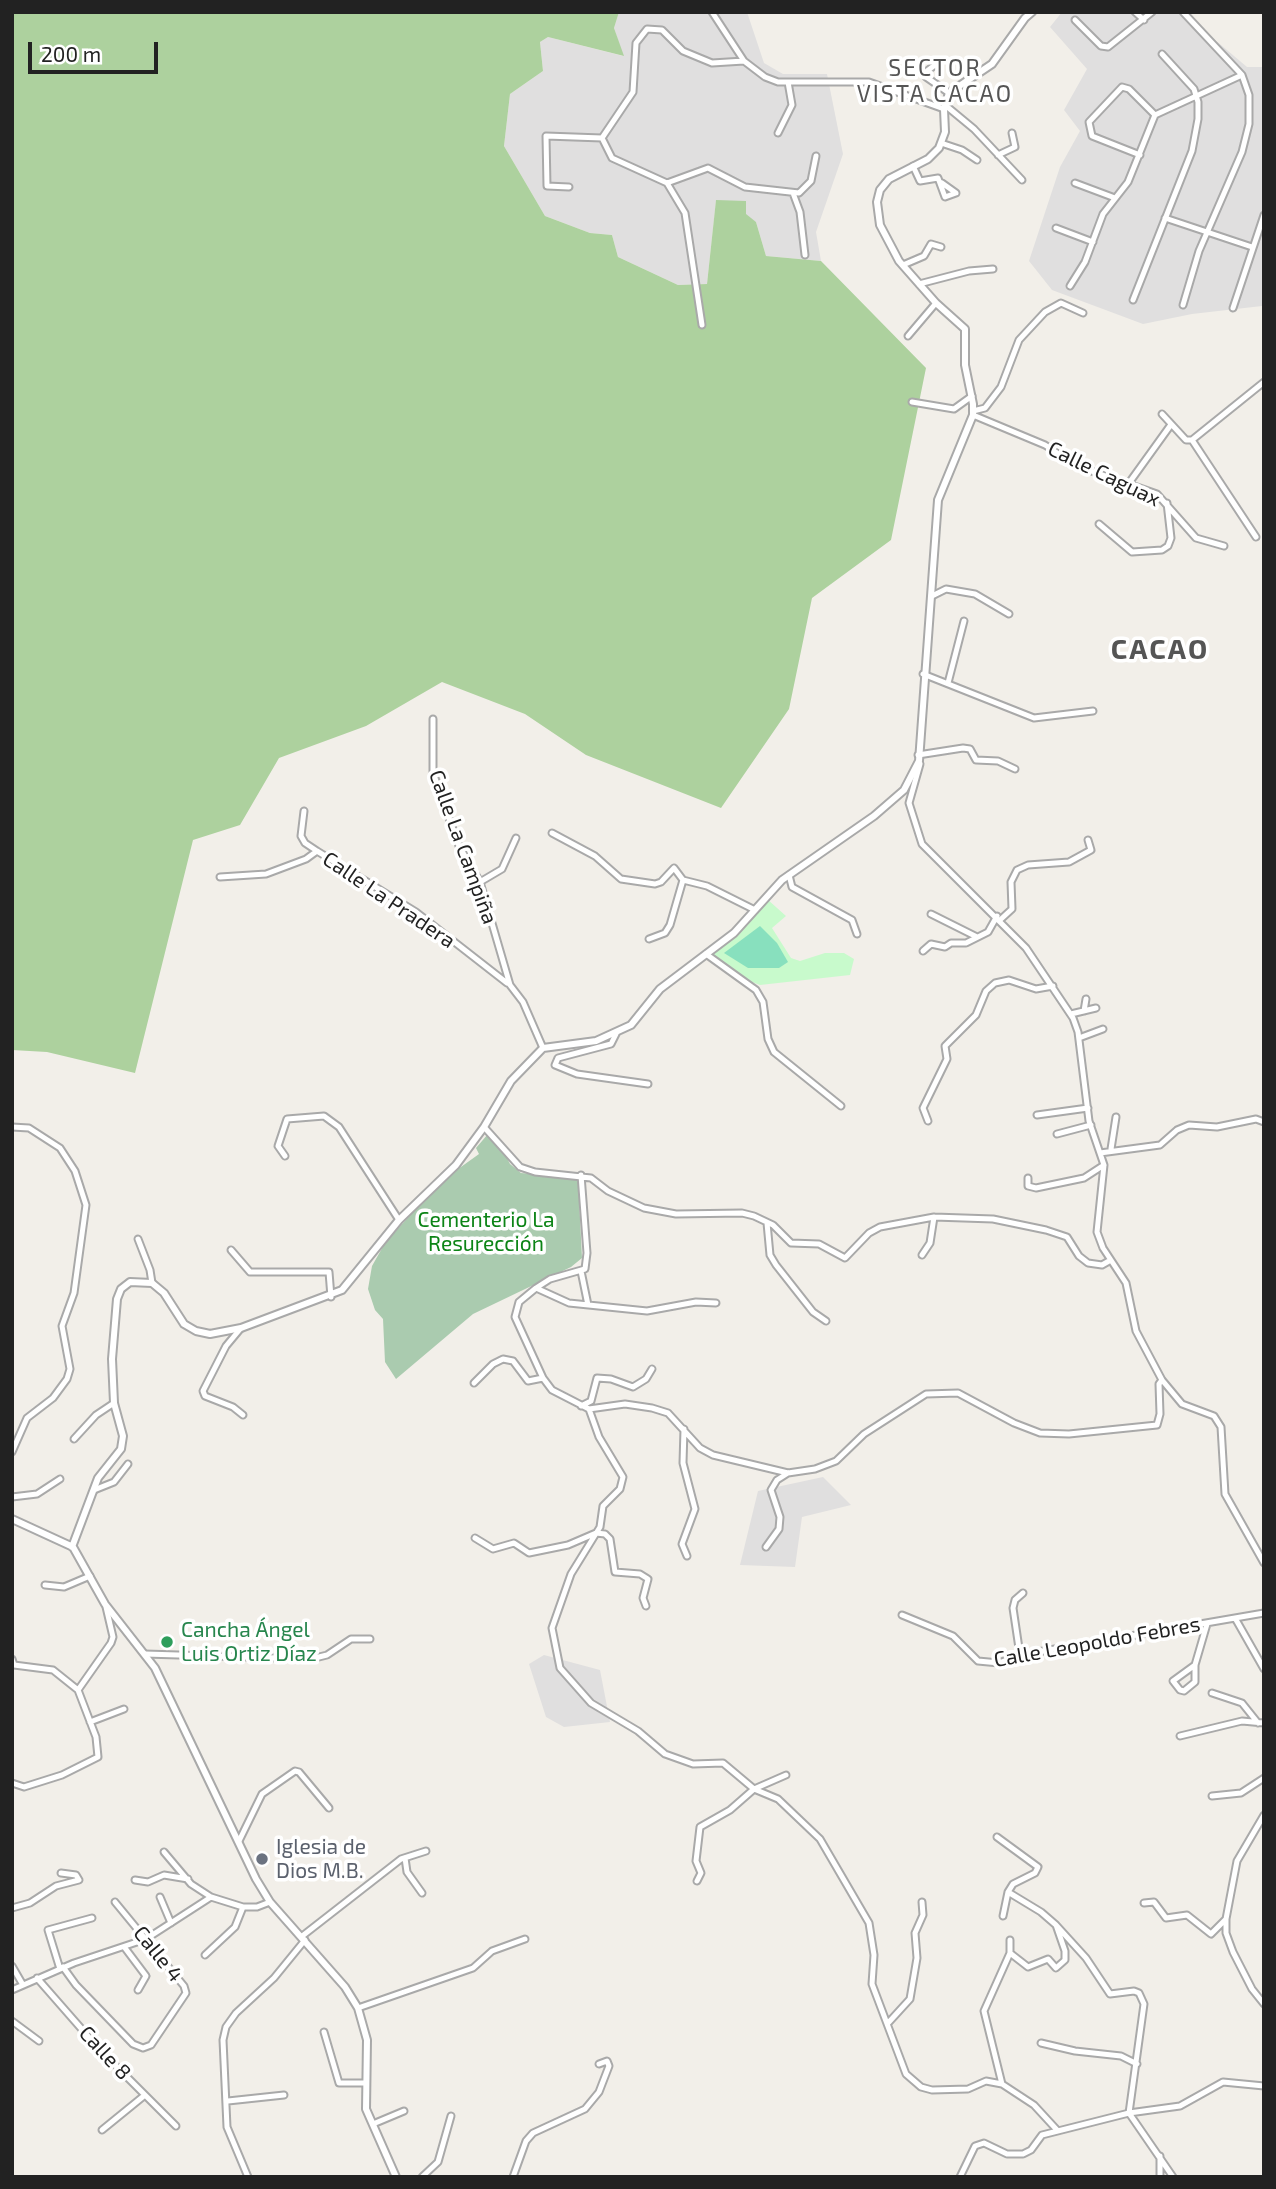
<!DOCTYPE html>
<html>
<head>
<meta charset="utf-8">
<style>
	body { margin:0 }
	#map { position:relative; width:1276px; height:2189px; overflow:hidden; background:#f2efe9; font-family:"Exo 2",sans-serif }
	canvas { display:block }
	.frame { position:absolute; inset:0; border:14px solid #222; pointer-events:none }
	.scale { position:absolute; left:28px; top:42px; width:130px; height:32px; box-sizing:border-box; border:4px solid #222; border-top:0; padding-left:9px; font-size:21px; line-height:24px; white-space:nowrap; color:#222; -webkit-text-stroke:5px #fff; paint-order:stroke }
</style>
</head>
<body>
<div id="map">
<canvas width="1276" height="2189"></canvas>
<div class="frame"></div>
<div class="scale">200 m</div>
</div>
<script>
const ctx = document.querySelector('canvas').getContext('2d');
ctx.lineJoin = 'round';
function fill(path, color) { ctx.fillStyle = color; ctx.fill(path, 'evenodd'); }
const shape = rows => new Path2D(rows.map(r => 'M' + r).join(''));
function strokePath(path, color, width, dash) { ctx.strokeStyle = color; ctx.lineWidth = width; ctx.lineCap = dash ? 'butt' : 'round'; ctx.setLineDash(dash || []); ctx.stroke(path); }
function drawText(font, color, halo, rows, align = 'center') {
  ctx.font = font + ' "Exo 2",sans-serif'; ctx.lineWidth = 7; ctx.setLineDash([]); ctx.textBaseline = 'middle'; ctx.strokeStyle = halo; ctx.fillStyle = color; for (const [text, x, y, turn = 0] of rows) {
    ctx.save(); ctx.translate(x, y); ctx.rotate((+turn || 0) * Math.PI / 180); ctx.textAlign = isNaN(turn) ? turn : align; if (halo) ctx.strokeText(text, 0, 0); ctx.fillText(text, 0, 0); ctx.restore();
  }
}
fill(shape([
	[619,12,747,12,764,63,783,74,827,74,843,154,816,232,821,261,766,256,756,222,716,201,707,284,678,285,618,257,612,235,590,233,545,216,504,146,510,94,543,71,540,42,548,37,623,56,614,28],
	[1062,12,1182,12,1247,67,1264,67,1262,306,1192,314,1143,324,1052,290,1029,261,1060,167,1080,131,1064,110,1087,69,1050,27],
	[823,1477,851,1505,802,1517,795,1567,740,1565,758,1491],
	[544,1655,600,1670,610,1722,564,1727,546,1717,529,1664]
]), '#e0dfdf');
fill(shape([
	[12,12,619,12,614,28,624,56,548,37,540,42,543,71,510,94,504,146,545,216,590,233,612,235,618,257,678,285,707,284,716,200,746,201,746,214,756,222,766,256,821,261,926,368,891,540,812,598,789,709,721,808,586,755,525,714,442,682,366,726,279,758,240,825,193,840,135,1073,47,1052,12,1050]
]), '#add19e');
fill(shape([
	[488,1134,502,1148,510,1164,521,1173,578,1178,582,1258,571,1267,473,1314,396,1379,385,1362,383,1319,375,1310,368,1289,372,1266,385,1243,440,1182,479,1154,476,1148]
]), '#aacbaf');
fill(shape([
	[767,899,786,916,772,928,791,958,800,961,825,953,844,953,854,959,850,975,760,985,731,974,706,957,733,938]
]), '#c8facc');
fill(shape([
	[760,926,777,943,788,962,779,968,748,968,724,953]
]), '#88e0be');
const minor = shape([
	[712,12,744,61],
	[1135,12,1144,20],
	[1075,20,1101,46,1108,47,1152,12],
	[939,62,927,71,926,77,949,93],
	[945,105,974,129,1022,180],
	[778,133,792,105,788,82],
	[941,143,962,150,977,160],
	[998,155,1015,147,1012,133],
	[1140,155,1092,136,1089,122,1122,87,1129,89,1155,115],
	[816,156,811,181,799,193,745,187,708,168,667,183,612,158,602,138,633,92,636,43,647,29,662,30,683,51,712,63,744,61,765,77,778,82,869,82,944,109],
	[913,166,920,181,938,178,945,197,956,193,942,183],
	[667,183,685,213,702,325],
	[1075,183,1115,198],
	[569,187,547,186,546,136,602,138],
	[793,193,800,212,805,255],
	[1165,218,1252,247],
	[1056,228,1093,242],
	[903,265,924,256,931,244,941,247],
	[919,284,969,271,993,269],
	[1070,286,1085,262,1103,214,1128,182,1155,115,1242,75],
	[1133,300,1192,151,1198,119,1198,102,1194,89,1162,54],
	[1183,305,1199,251,1242,152,1249,124,1249,95,1242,75,1183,12],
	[1233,308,1264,215],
	[908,336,936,303],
	[912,402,954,409,972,396],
	[973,411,985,408,1001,387,1019,340,1045,312,1061,303,1083,313],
	[1162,414,1186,440,1192,440,1256,537],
	[973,415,1045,445,1077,466,1157,494,1196,538,1224,546],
	[1192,440,1264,382],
	[1129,483,1170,426],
	[1099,524,1132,552,1162,550,1168,546,1171,538,1167,503],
	[932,596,946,589,975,594,1009,614],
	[923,674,1034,718,1093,711],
	[948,683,964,621],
	[433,719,433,772,441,796,459,846,480,882,510,985,523,1002,543,1048],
	[918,755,963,748,970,749,976,760,998,761,1015,769],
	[920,764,909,803,922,844,1026,948,1073,1018,1078,1032,1089,1121,1104,1165,1097,1232,1103,1248,1126,1283,1136,1331,1162,1380,1182,1404,1214,1416,1221,1427,1225,1494,1264,1563],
	[304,811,301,836,305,843,317,851],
	[552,833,595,856,621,879,655,884,661,882,674,868,683,880,707,886,755,910],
	[789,875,792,887,852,920,857,934],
	[220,877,266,874,306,859,317,851,416,912,507,983],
	[480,882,502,869,516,838],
	[931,914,977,937],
	[1000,920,1012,909,1011,882,1017,870,1028,865,1069,862,1091,850,1088,840],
	[649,939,665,933,670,925,683,880],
	[923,951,931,944,945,947,951,943,966,943,988,932,997,916],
	[706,954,756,990,763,1002,768,1039,774,1052,841,1106],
	[1084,1011,1086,999],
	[1071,1014,1096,1008],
	[616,1034,611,1044,558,1058,555,1065,577,1074,648,1084],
	[1079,1038,1103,1029],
	[1037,1115,1088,1108],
	[928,1121,923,1108,947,1059,945,1046,976,1015,986,991,995,983,1009,980,1036,989,1053,986],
	[12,1127,29,1128,60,1148,75,1171,86,1205,74,1293,62,1326,70,1369,67,1379,53,1398,27,1418,12,1452],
	[484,1127,520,1167,535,1172,591,1178,608,1191,644,1208,676,1214,742,1213,754,1216,773,1225,791,1243,819,1244,845,1258,869,1233,880,1227,934,1217,993,1219,1046,1230,1067,1237,1079,1256,1088,1263,1102,1265,1109,1261],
	[1057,1134,1091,1125],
	[1111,1149,1116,1117],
	[1100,1153,1160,1145,1177,1130,1189,1125,1217,1127,1256,1119,1264,1122],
	[285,1156,278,1146,287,1119,324,1116,339,1127,399,1220],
	[581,1175,587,1253,585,1269,550,1279,536,1288,519,1302,515,1317,543,1378,552,1390,589,1409,599,1437,623,1477,620,1489,603,1506,600,1527,571,1574,552,1628,560,1668,591,1703,638,1731,665,1754,693,1764,723,1763,754,1789,778,1799,820,1839,869,1923,874,1955,872,1984,906,2074,921,2087,932,2090,968,2089,986,2081,1002,2084,1034,2105,1057,2130],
	[1028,1178,1028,1186,1036,1188,1084,1178,1104,1165],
	[767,1223,770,1255,776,1265,813,1312,826,1321],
	[138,1239,150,1270,152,1283],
	[231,1250,250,1272,329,1272,331,1297],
	[922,1255,930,1243,934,1217],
	[581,1271,588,1305],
	[536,1288,569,1303,647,1311,696,1302,716,1303],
	[241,1328,226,1346,203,1391,205,1396,233,1407,243,1415],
	[474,1383,493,1364,503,1359,513,1361,528,1381,543,1378],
	[581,1406,591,1401,597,1378,611,1379,633,1387,646,1379,652,1369],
	[589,1409,625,1404,652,1408,668,1413,700,1448,713,1455,788,1473,815,1469,836,1461,864,1434,926,1394,958,1393,1014,1423,1040,1433,1069,1434,1157,1425,1160,1414,1159,1384,1162,1380],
	[684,1429,683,1463,695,1509,682,1544,687,1556],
	[74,1439,96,1415,114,1403],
	[94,1490,114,1482,128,1464],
	[12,1497,37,1494,60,1479],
	[475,1538,493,1549,514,1543,529,1553,568,1545,596,1533,605,1534,610,1539,615,1572,640,1574,648,1579,643,1598,646,1606],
	[766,1547,779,1529,780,1517,771,1490,777,1480,788,1473],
	[45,1585,64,1587,90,1576],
	[902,1615,953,1636,978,1661,999,1663,1020,1655,1264,1613],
	[1235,1618,1264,1669],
	[145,1654,311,1659,327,1655,351,1639,370,1639],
	[1020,1655,1013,1608,1015,1600,1023,1593],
	[12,1659,14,1665,53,1670,78,1690],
	[1195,1665,1173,1681,1180,1690,1184,1691,1195,1682,1195,1665,1207,1624],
	[1212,1693,1242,1703,1258,1723],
	[90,1722,124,1709],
	[1180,1736,1242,1721,1264,1723],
	[12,1783,24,1787,62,1775,98,1757,96,1737,78,1690,111,1643,113,1637,106,1607],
	[1212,1796,1241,1793,1264,1778],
	[1264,1815,1237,1861,1226,1919,1226,1933,1233,1952,1252,1989,1264,2004],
	[997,1837,1038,1867,1035,1873,1013,1884,1008,1892,1003,1916],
	[239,1841,262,1794,295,1771,299,1772,329,1808],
	[164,1852,191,1884,211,1897],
	[405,1858,407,1872,422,1893],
	[135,1880,148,1882,164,1875,188,1879],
	[697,1881,701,1873,696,1861,700,1827,730,1810,754,1789,786,1775],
	[1008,1892,1041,1912,1056,1925,1065,1951,1065,1960,1056,1968,1048,1959,1028,1967,1010,1953,1010,1940],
	[160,1897,171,1923],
	[1144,1903,1154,1902,1166,1918,1187,1915,1211,1934,1226,1919],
	[12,1908,30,1903,56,1886,79,1880,76,1875,61,1873],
	[1056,1925,1086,1958,1110,1994,1134,1991,1139,1993,1144,2004,1129,2113,1173,2177],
	[301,1937,401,1859,426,1851],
	[125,1948,146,1976,138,1990],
	[205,1955,235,1927,243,1907],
	[12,1966,23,1985],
	[63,1967,76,1985,133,2044,143,2048,151,2045,186,1993,184,1986,115,1902],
	[60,1969,48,1930,92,1918],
	[37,1978,100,2050,176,2126],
	[12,1990,74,1963,146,1939,211,1897,243,1907,257,1907,270,1902],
	[358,2008,473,1968,492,1951,525,1939],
	[12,2021,39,2041],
	[889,2022,910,1999,917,1958,915,1933,923,1915,922,1902],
	[324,2032,339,2083,365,2083],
	[1041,2043,1075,2051,1121,2056,1137,2064],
	[1002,2084,984,2011,1010,1953],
	[228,2101,284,2095],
	[373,2124,404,2111],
	[102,2130,145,2095],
	[248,2177,227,2127,223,2040,226,2027,236,2013,274,1978,305,1940],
	[422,2177,438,2162,451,2116],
	[513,2177,526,2141,533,2133,585,2109,599,2092,609,2066,607,2061,599,2064],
	[960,2177,975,2146,984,2143,1007,2154,1023,2154,1031,2150,1042,2135,1129,2113,1180,2106,1223,2082,1264,2086],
	[1160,2177,1160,2156]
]);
const tertiary = shape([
	[12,1519,73,1547,105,1604,155,1668,256,1879,270,1902,345,1987,358,2008,367,2040,366,2109,396,2177],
	[72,1547,98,1478,121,1449,123,1436,114,1403,112,1359,117,1299,121,1289,130,1282,152,1283,164,1293,184,1324,196,1331,210,1334,241,1328,342,1290,399,1220,456,1165,484,1127,511,1081,543,1048,596,1041,631,1025,660,989,734,933,782,880,874,816,904,790,919,761,938,500,973,415,973,404,965,365,965,329,936,303,899,261,880,225,877,202,880,190,889,179,928,159,939,148,945,132,944,109,949,93,992,64,1025,18,1032,12]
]);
strokePath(minor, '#a9a9a9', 9);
strokePath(tertiary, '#a9a9a9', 10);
strokePath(minor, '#fff', 5);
strokePath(tertiary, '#fff', 6);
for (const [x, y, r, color] of [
	[167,1642,7,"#2e9e5b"],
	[262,1859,7,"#6b7280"]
]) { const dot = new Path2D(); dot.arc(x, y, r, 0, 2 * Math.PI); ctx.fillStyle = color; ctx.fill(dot); strokePath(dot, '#fff', 2.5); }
drawText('21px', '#222', '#fff', [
	["Calle Caguax",1104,474,26],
	["Calle La Campiña",463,847,70],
	["Calle La Pradera",389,900,34],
	["Calle Leopoldo Febres",1097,1642,-10],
	["Calle 4",158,1954,51],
	["Calle 8",105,2053,47]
]);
drawText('21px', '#0c8416', '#fff', [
	["Cementerio La",486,1220],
	["Resurección",486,1244]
]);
drawText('21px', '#27864d', '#fff', [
	["Cancha Ángel",181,1630],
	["Luis Ortiz Díaz",181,1654]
], 'left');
drawText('21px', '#5b616d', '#fff', [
	["Iglesia de",276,1847],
	["Dios M.B.",276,1871]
], 'left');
ctx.letterSpacing = '2px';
drawText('23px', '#555', '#fff', [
	["SECTOR",935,68],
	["VISTA CACAO",935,94]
]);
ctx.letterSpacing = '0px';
ctx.letterSpacing = '2px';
drawText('bold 28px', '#555', '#fff', [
	["CACAO",1160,650]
]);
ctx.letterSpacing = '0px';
</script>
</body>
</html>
